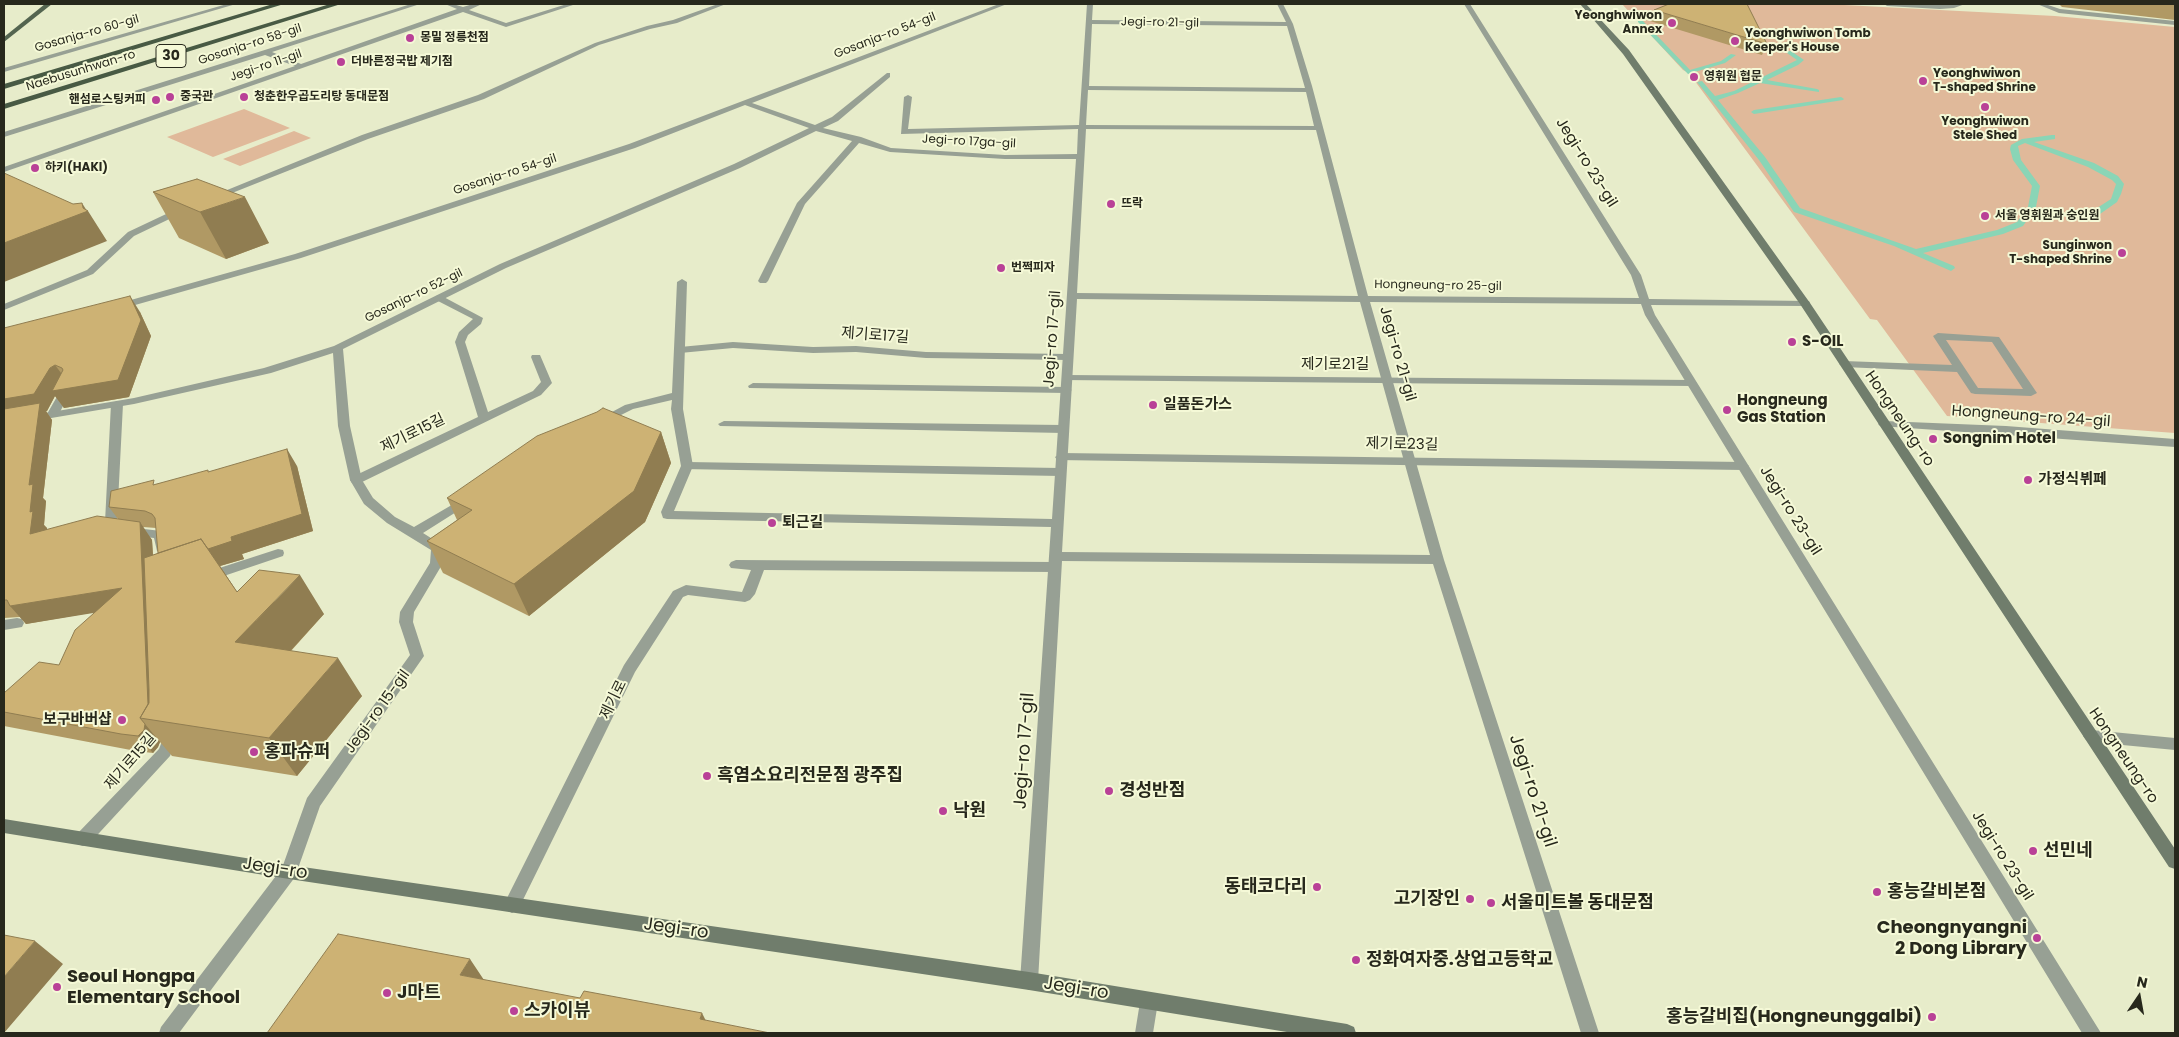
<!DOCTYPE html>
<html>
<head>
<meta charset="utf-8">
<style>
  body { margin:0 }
  #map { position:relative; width:2179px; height:1037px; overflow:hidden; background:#e7ecca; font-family:Poppins,sans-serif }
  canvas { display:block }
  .frame { position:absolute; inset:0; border:5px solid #27281c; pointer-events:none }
  .north { position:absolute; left:2114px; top:972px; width:50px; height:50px; -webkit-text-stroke:4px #f5f9d7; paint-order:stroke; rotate:12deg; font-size:14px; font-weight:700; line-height:20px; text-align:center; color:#27281c }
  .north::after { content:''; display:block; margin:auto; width:18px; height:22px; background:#27281c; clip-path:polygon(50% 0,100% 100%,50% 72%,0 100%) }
</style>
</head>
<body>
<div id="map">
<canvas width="2179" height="1037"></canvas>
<div class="frame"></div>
<div class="north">N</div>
</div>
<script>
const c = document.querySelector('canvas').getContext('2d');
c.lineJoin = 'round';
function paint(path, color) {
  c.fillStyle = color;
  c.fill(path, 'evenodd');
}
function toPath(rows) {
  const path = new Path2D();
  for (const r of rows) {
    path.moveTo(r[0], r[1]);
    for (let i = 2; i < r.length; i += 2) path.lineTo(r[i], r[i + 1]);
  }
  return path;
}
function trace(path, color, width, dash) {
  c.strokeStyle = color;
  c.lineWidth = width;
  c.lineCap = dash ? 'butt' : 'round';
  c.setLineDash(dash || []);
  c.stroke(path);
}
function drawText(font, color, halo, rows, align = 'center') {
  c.font = font + ' Poppins,"Noto Sans KR",sans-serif';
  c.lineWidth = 4;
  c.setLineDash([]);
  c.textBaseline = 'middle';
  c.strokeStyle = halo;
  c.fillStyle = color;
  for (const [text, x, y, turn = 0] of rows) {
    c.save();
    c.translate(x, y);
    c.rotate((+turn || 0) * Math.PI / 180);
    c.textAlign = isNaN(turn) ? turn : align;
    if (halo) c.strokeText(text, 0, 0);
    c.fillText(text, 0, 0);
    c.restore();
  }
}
paint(toPath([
  [1622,4,1825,4,2055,16,2175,27,2175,433,1947,416,1877,320,1870,319,1689,73,1683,70],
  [244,109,290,128,213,157,167,137],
  [294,131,311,138,240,166,223,159]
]), '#e0b99a');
paint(toPath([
  [264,4,364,4,4,116,4,81]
]), '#e7ecca');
paint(toPath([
  [1638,20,1642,20,1690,70,1721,61,1731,54,1736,55,1725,63,1688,74,1638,22,1638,20],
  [1787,51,1791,51,1804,60,1798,65,1767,80,1817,89,1819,90,1819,92,1760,83,1738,93,1718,100,1765,157,1800,208,1916,249,1997,230,2017,222,2028,207,2032,186,2013,160,2010,149,2011,145,2022,139,2052,135,2055,135,2055,139,2034,142,2094,163,2118,176,2124,184,2121,194,2117,202,2100,214,2096,220,2090,220,2089,218,2094,210,2111,199,2116,184,2112,180,2088,167,2025,143,2018,146,2021,160,2040,186,2036,207,2023,226,2003,234,1923,253,1954,266,1955,268,1951,271,1894,246,1794,212,1759,160,1697,82,1702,81,1715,96,1734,91,1797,60,1787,53,1787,51],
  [1841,97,1844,99,1843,100,1754,114,1751,112,1754,110,1841,97]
]), '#8ad5b6');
paint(toPath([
  [718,4,726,4,677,23,650,29,599,45,484,99,368,139,217,199,210,197,362,135,478,95,595,43,647,26,673,20,718,4],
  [1884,4,1940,5,1965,4,1954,8,1940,9,1887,6,1884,4],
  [2037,4,2045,4,2060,9,2175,21,2175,25,2059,13,2037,4],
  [181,207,185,210,184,212,134,236,93,274,4,310,4,304,87,270,128,232,181,207],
  [440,295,483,318,481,324,468,335,465,342,488,412,533,391,541,382,531,357,532,355,540,355,552,383,541,395,360,483,352,483,350,480,352,477,478,417,455,342,459,332,473,319,436,300,436,296,440,295],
  [1938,333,1999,337,2037,393,2031,396,1975,394,1971,393,1957,372,1844,367,1839,364,1844,361,1952,365,1933,336,1938,333],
  [1946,340,1992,342,2023,389,1978,388,1946,340],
  [733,342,813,347,856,346,926,352,1068,354,1073,357,1068,360,926,358,856,352,813,353,733,348,680,353,675,350,680,347,733,342],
  [1067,375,1692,380,1697,383,1692,386,1063,380,1062,378,1063,376,1067,375],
  [753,383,1066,387,1072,390,1066,393,749,388,748,386,753,383],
  [67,385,72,388,59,414,53,417,49,416,47,414,62,388,67,385],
  [117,401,123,404,117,522,119,526,161,531,166,536,168,548,167,551,157,551,154,538,117,534,109,531,107,528,105,522,111,404,117,401],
  [724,421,1063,425,1069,429,1063,433,720,426,718,424,724,421],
  [1061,453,1743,462,1749,466,1743,470,1057,460,1055,457,1061,453],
  [687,462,1060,468,1066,472,1060,476,683,469,681,466,683,463,687,462],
  [278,549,283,550,284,553,283,556,209,581,204,579,202,576,204,573,278,549],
  [736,560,1054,562,1059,564,1061,567,1059,570,1054,572,764,570,755,594,750,600,745,602,688,595,683,597,635,672,518,910,512,913,506,910,504,905,506,900,624,665,673,591,686,585,742,592,751,570,731,568,729,565,731,562,736,560],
  [17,618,22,619,24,623,22,627,4,630,4,620,17,618],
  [171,729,176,731,179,735,170,756,89,844,83,846,77,844,75,839,77,834,159,749,166,731,171,729]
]), '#97a094');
paint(toPath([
  [227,4,236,4,4,72,4,68,227,4],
  [411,4,420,4,272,52,301,64,457,9,445,4,453,4,463,7,473,4,482,4,469,10,506,23,567,4,576,4,506,27,463,12,4,172,4,167,295,66,265,55,4,137,4,132,411,4],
  [999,4,1007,4,752,103,815,125,832,117,887,73,890,73,890,77,838,121,823,128,861,137,891,148,1005,155,1077,154,1078,129,901,134,904,97,908,95,912,97,908,129,1079,125,1087,4,1093,4,1092,20,1286,22,1277,4,1283,4,1293,24,1312,86,1368,296,1639,298,1631,275,1464,4,1470,4,1641,275,1649,299,1809,301,1810,303,1805,306,1651,305,1655,315,2101,1033,2082,1033,1645,315,1641,304,1370,302,1444,560,1599,1033,1581,1033,1433,564,1062,561,1038,981,1035,987,1029,990,1023,987,1020,981,1051,527,667,519,663,518,661,512,681,466,671,409,672,400,633,409,607,422,599,422,597,420,625,405,672,393,677,282,682,279,687,282,683,409,693,466,674,511,1052,519,1076,159,1005,159,890,152,859,143,805,204,768,281,766,283,760,283,758,281,797,203,852,141,816,131,740,168,506,268,343,349,350,426,362,480,373,498,395,517,414,527,462,499,470,499,472,502,423,533,442,545,444,554,443,563,414,612,413,622,424,656,320,806,295,877,179,1033,159,1033,161,1027,282,868,307,798,410,655,399,622,400,612,430,563,431,550,387,523,364,504,350,480,338,426,333,353,271,373,134,404,4,426,4,420,134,398,264,368,334,346,500,264,734,164,809,128,745,105,635,148,301,258,121,309,113,309,113,305,295,254,629,144,999,4],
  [1092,24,1287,26,1305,88,1089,86,1092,24],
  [1088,90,1306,92,1314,126,1086,125,1088,90],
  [1086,129,1316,130,1358,296,1077,293,1086,129],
  [1077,299,1360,302,1430,555,1062,552,1077,299],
  [1884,421,2006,426,2175,439,2175,447,1880,426,1878,424,1880,422,1884,421],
  [2091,730,2175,738,2175,750,2091,742,2086,740,2083,736,2086,732,2091,730],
  [1149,993,1155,996,1158,1002,1153,1033,1135,1033,1140,1002,1143,996,1149,993]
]), '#97a094');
paint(toPath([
  [1580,4,1586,4,1629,50,1810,303,2175,849,2175,869,2169,867,1800,304,1623,54,1580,4],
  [4,819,289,865,1029,972,1347,1024,1354,1027,1356,1033,1293,1033,1029,990,289,879,4,833,4,819]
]), '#707d6c');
paint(toPath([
  [45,4,52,4,4,42,4,37,45,4]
]), '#546550');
paint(toPath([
  [273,4,284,4,4,89,4,84,273,4],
  [330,4,341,4,4,109,4,104,330,4]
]), '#485a44');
paint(toPath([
  [2059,4,2175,4,2175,20,2062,7],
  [1654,10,1767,44,1762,55,1650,21],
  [197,179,269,243,226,259,179,238,153,192],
  [140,312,151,336,129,397,64,408,55,396,47,411,46,411,52,420,43,498,46,501,44,525,47,528,47,530,118,519,109,507,157,484,209,472,297,466,313,531,242,554,244,559,220,566,237,592,324,614,291,651,362,696,297,776,172,756,160,742,158,747,153,753,136,751,4,726,4,693,59,665,95,612,26,624,20,617,4,618,4,328],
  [143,527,156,528,158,553,153,555,152,540],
  [661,432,671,463,645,522,529,616,443,573,427,541,457,520,447,498]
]), '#b09964');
paint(toPath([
  [245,197,269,243,226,259,200,212],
  [82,203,87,211,88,211,107,241,4,282,4,243,83,208],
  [130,296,140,312,151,336,129,397,64,408,55,396,47,411,46,411,52,420,43,498,46,501,44,525,47,528,44,551,30,534,29,485,4,418,4,399,55,365,67,381],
  [661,432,671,463,645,522,529,616,514,584],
  [287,449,297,466,313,531,242,554,244,559,220,566,256,621,300,575,324,614,263,681,159,565,231,537],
  [140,522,152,540,163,721,147,719],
  [122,588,136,606,26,624,10,606],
  [338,658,362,696,297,776,269,738],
  [145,724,160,742,158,747,153,753,138,736],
  [35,941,63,964,4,1033,4,977],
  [470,959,484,980,460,975],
  [702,1013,712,1033,700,1019]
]), '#907d51');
const building = toPath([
  [1669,4,1747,4,1767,44,1654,10,1669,4],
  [4,173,73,204,82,203,83,208,88,211,4,243,4,173],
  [197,179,245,197,200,212,153,192,197,179],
  [130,296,141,320,118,380,52,391,63,370,62,368,55,365,50,368,34,394,4,399,4,328,130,296],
  [40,403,29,485,33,484,30,512,33,511,30,534,97,516,140,522,148,704,140,718,145,724,144,730,138,736,121,734,4,712,4,693,39,662,59,665,75,630,122,588,10,606,7,600,4,600,4,409,40,403],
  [603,408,661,432,634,491,514,584,427,541,472,510,447,498,537,436,597,412,603,408],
  [287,449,302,514,231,537,232,541,208,549,201,539,158,553,155,518,152,514,145,511,109,507,111,491,154,480,153,485,208,470,208,472,287,449],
  [201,539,237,592,259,570,300,575,235,642,338,658,269,738,140,718,149,703,149,690,144,558,201,539],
  [338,934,470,959,460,975,580,998,584,991,702,1013,700,1019,770,1033,267,1033,338,934],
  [4,935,35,941,4,977,4,935]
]);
paint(building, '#cdb274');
trace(building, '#907d51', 1);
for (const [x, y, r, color] of [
  [1672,23,5,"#b94197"],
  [410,38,5,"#b94197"],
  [1735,41,5,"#b94197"],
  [341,62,5,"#b94197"],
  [1694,77,5,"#b94197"],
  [1923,81,5,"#b94197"],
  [170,97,5,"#b94197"],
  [244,97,5,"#b94197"],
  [156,100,5,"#b94197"],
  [1985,107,5,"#b94197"],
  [35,168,5,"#b94197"],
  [1111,204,5,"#b94197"],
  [1985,216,5,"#b94197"],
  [2122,253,5,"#b94197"],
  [1001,268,5,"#b94197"],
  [1792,342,5,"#b94197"],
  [1153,405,5,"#b94197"],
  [1727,410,5,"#b94197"],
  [1933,439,5,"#b94197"],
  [2028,480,5,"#b94197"],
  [772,523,5,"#b94197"],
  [122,720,5,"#b94197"],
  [254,752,5,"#b94197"],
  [707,776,5,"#b94197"],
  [1109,791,5,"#b94197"],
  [943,811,5,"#b94197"],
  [2033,851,5,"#b94197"],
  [1317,887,5,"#b94197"],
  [1877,892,5,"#b94197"],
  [1470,899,5,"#b94197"],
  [1491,903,5,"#b94197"],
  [2037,938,5,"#b94197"],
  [1356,960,5,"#b94197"],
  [57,987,5,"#b94197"],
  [387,993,5,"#b94197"],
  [514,1011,5,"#b94197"],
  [1932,1017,5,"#b94197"]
]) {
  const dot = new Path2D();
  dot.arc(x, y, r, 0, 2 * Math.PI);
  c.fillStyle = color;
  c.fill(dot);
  trace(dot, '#f5f9d7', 2);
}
drawText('bold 12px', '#27281c', '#f5f9d7', [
  ["Yeonghwiwon",1662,16,"right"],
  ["Annex",1662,30,"right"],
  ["Yeonghwiwon Tomb",1745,34],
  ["Keeper's House",1745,48],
  ["몽밀 정릉천점",420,38],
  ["더바른정국밥 제기점",351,62],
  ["Yeonghwiwon",1933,74],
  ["T-shaped Shrine",1933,88],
  ["영휘원 협문",1704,77],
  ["중국관",180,97],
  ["청춘한우곱도리탕 동대문점",254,97],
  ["핸섬로스팅커피",146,100,"right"],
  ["Yeonghwiwon",1985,122,"center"],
  ["Stele Shed",1985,136,"center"],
  ["하키(HAKI)",45,168],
  ["뜨락",1121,204],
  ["서울 영휘원과 숭인원",1995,216],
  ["Sunginwon",2112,246,"right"],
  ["T-shaped Shrine",2112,260,"right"],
  ["번쩍피자",1011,268]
], 'left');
drawText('12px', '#27281c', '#f5f9d7', [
  ["Jegi-ro 21-gil",1160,23,1],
  ["Gosanja-ro 60-gil",87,34,-16],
  ["Gosanja-ro 54-gil",885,36,-21],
  ["Gosanja-ro 58-gil",250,45,-18],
  ["Jegi-ro 11-gil",266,66,-19],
  ["Naebusunhwan-ro",81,71,-17],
  ["Jegi-ro 17ga-gil",969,142,3],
  ["Gosanja-ro 54-gil",505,175,-18],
  ["Hongneung-ro 25-gil",1438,286,1],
  ["Gosanja-ro 52-gil",414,296,-26]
]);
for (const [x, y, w] of [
  [171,56,30]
]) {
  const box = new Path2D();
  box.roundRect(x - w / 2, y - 11.5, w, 23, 4);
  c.fillStyle = '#f5f9d7';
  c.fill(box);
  trace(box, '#27281c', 1);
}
drawText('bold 14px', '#27281c', null, [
  ["30",171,56]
]);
drawText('15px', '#27281c', '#f5f9d7', [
  ["Jegi-ro 23-gil",1586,163,58],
  ["제기로17길",875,336,4],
  ["Jegi-ro 17-gil",1053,339,-86],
  ["Jegi-ro 21-gil",1397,354,74],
  ["제기로21길",1335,365],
  ["Hongneung-ro 24-gil",2031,417,4],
  ["Hongneung-ro",1899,419,56],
  ["제기로15길",413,434,-26],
  ["제기로23길",1402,445,1],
  ["Jegi-ro 23-gil",1790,511,58],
  ["제기로",614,700,-64],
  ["Jegi-ro 15-gil",378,712,-54],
  ["Hongneung-ro",2123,756,56],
  ["제기로15길",131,762,-49],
  ["Jegi-ro 23-gil",2002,856,58]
]);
drawText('bold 15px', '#27281c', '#f5f9d7', [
  ["S-OIL",1802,342],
  ["Hongneung",1737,401],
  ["Gas Station",1737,418],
  ["일품돈가스",1163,405],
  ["Songnim Hotel",1943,439],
  ["가정식뷔페",2038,480],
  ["퇴근길",782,523],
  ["보구바버샵",112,720,"right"]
], 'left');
drawText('18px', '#27281c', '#f5f9d7', [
  ["Jegi-ro 17-gil",1025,751,-86],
  ["Jegi-ro 21-gil",1532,791,72],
  ["Jegi-ro",275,869,9],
  ["Jegi-ro",676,929,8],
  ["Jegi-ro",1076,989,9]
]);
drawText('bold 18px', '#27281c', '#f5f9d7', [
  ["홍파슈퍼",264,752],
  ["흑염소요리전문점 광주집",717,776],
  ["경성반점",1119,791],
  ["낙원",953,811],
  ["선민네",2043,851],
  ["동태코다리",1307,887,"right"],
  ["홍능갈비본점",1887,892],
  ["고기장인",1460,899,"right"],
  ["서울미트볼 동대문점",1501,903],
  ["Cheongnyangni",2027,928,"right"],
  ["2 Dong Library",2027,949,"right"],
  ["정화여자중.상업고등학교",1366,960],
  ["Seoul Hongpa",67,977],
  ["Elementary School",67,998],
  ["J마트",397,993],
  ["스카이뷰",524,1011],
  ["홍능갈비집(Hongneunggalbi)",1922,1017,"right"]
], 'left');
</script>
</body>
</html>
